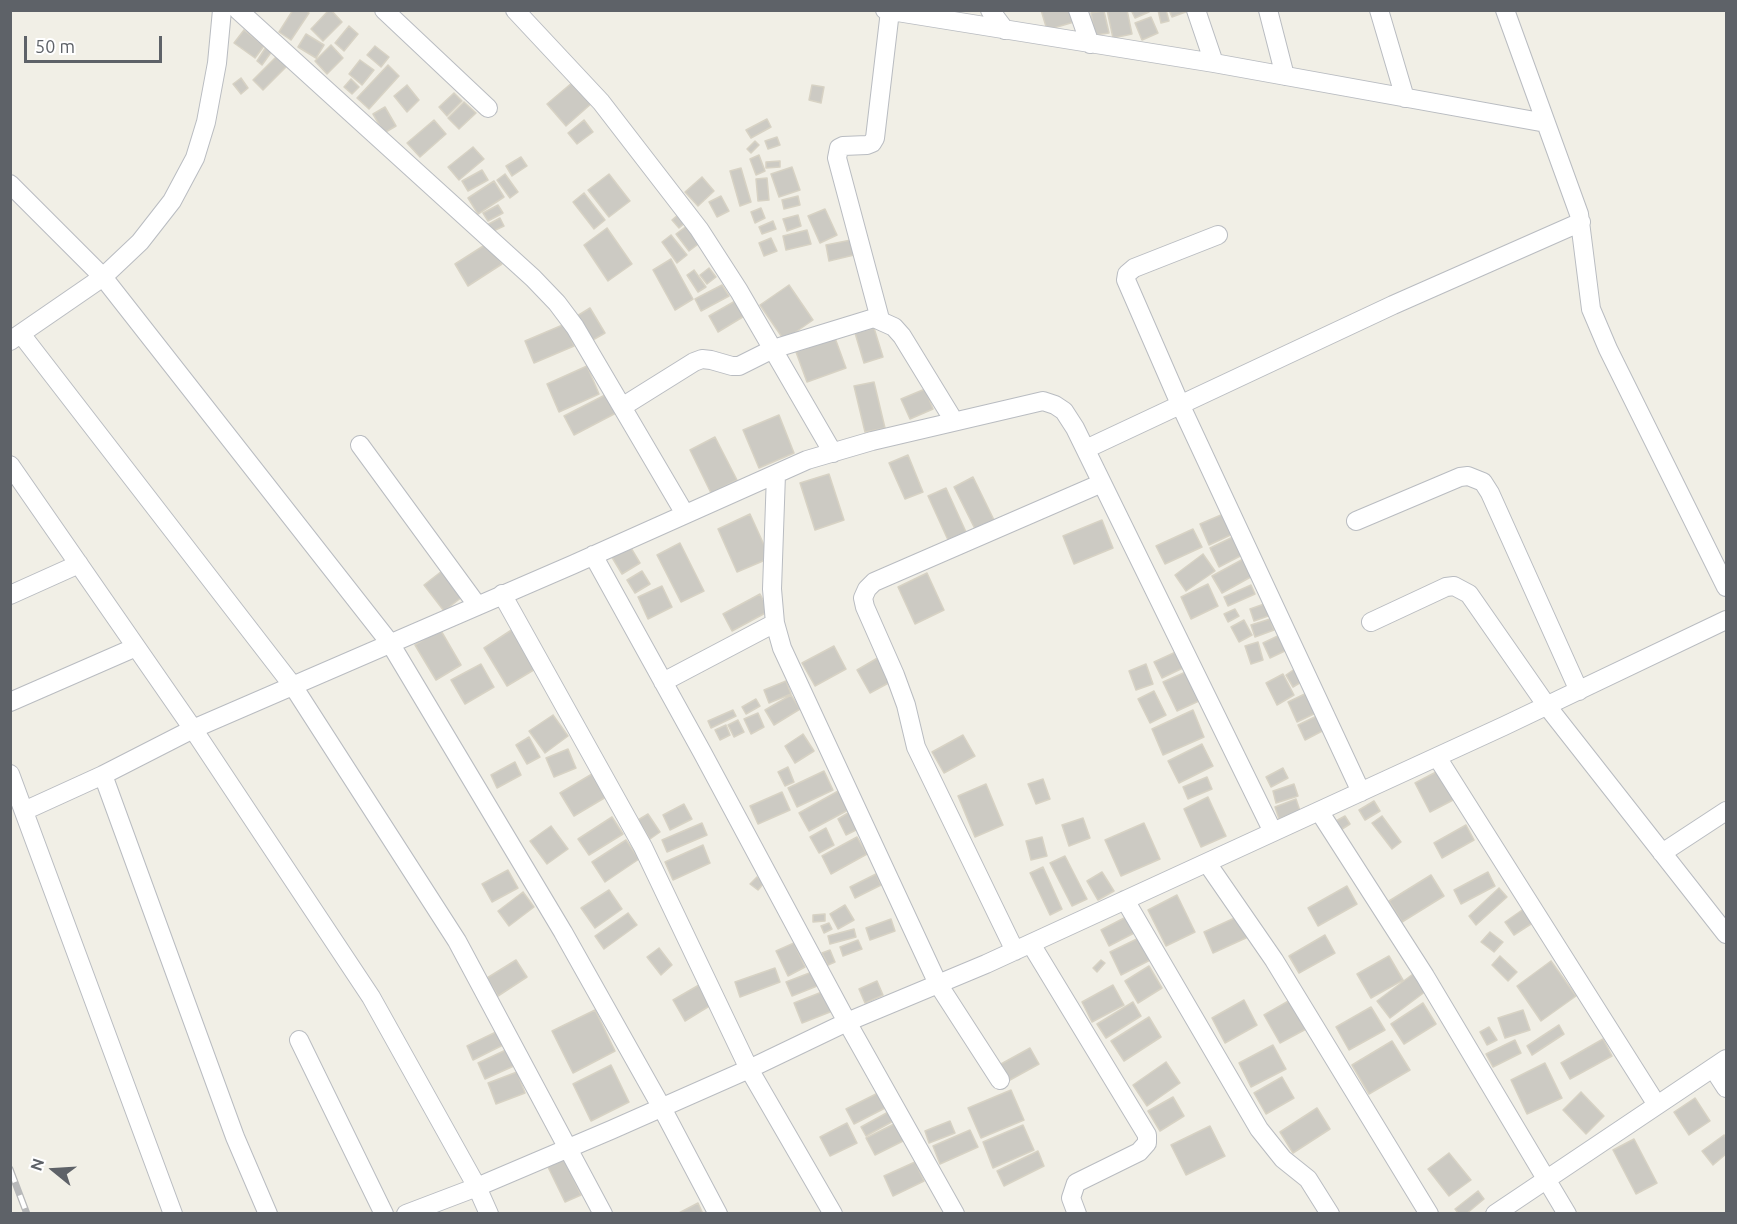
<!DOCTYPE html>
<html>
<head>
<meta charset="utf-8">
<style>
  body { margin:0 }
  #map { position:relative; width:1737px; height:1224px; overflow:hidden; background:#f1efe6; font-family:Ubuntu,sans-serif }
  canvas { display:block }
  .frame { position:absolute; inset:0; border:12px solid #5e6268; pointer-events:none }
  .north { position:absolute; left:24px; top:1140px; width:60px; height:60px; -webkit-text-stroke:4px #fff; paint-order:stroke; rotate:288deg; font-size:16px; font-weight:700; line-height:24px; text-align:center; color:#5e6268 }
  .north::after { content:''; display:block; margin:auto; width:21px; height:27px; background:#5e6268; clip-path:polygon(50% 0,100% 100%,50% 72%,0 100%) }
  .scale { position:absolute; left:24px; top:36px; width:138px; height:27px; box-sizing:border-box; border:3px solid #5e6268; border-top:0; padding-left:8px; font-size:18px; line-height:21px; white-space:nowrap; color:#5e6268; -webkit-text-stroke:4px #fff; paint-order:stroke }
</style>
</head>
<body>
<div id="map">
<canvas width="1737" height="1224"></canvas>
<div class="frame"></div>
<div class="north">N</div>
<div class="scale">50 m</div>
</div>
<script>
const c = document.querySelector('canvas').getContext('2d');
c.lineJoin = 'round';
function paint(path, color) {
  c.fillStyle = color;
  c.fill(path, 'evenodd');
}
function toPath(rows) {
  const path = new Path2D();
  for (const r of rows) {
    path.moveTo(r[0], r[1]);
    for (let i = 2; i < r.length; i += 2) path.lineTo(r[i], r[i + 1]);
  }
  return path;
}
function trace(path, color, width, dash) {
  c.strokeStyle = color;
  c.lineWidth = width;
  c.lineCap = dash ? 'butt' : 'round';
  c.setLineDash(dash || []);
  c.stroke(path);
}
const building = toPath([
  [293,10,306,10,309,13,291,40,279,32,293,10],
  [329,10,331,10,342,22,323,41,311,29,329,10],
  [1041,10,1071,10,1074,22,1047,30,1041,10],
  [1107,10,1127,10,1132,34,1113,38,1107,10],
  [1131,10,1148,10,1149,12,1135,18,1131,10],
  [1158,10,1166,10,1169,21,1161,23,1158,10],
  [1169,10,1191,10,1172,17,1169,10],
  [1104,11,1109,33,1095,35,1091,13,1104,11],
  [1151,17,1158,33,1142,40,1135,23,1151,17],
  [349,26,358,34,344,51,335,43,349,26],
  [244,30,264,46,255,58,234,43,244,30],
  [306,34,324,45,316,58,298,47,306,34],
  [331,45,343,58,327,74,315,61,331,45],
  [375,46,389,57,381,67,367,55,375,46],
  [266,47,272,51,262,65,257,61,266,47],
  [277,56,287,66,263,90,253,80,277,56],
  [360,60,374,70,362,85,349,74,360,60],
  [388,65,399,76,369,109,357,98,388,65],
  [241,78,248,88,241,94,233,84,241,78],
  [351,79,359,87,352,94,344,87,351,79],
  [573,82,592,103,566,126,547,104,573,82],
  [407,85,419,100,407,112,394,96,407,85],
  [812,85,824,87,821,103,809,100,812,85],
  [454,93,462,101,447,116,439,107,454,93],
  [464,102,476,113,459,129,448,118,464,102],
  [385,107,396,126,384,133,373,114,385,107],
  [767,119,771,127,751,138,746,130,767,119],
  [434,120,446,134,420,157,407,143,434,120],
  [584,120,593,132,577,144,568,133,584,120],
  [777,137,780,145,768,149,765,141,777,137],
  [755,141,759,145,751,153,747,149,755,141],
  [473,147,484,159,459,180,448,167,473,147],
  [759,155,765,171,756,175,750,159,759,155],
  [521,157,527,166,512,176,506,166,521,157],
  [780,161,780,167,766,168,766,162,780,161],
  [792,167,800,190,779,197,771,174,792,167],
  [741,168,751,202,740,206,730,171,741,168],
  [482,170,488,180,468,191,462,181,482,170],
  [505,174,518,192,510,198,497,180,505,174],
  [609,174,630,201,609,217,588,190,609,174],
  [702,177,714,191,698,206,685,192,702,177],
  [767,178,769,200,758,201,756,179,767,178],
  [494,181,504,197,478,214,468,198,494,181],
  [584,193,605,220,594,229,573,202,584,193],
  [721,196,729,211,717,217,709,202,721,196],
  [798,196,800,205,784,209,782,200,798,196],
  [498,205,503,213,488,221,483,213,498,205],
  [761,208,765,218,755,223,751,212,761,208],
  [825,209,837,235,820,243,808,216,825,209],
  [679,214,686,222,679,228,672,220,679,214],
  [798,215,801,226,787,231,783,219,798,215],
  [500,218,504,226,489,233,485,226,500,218],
  [773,221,776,229,762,234,759,227,773,221],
  [688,225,701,242,689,251,676,234,688,225],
  [607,228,632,264,608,281,584,245,607,228],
  [807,230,811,244,786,250,783,236,807,230],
  [671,235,687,255,677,263,662,242,671,235],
  [771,238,777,251,764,256,759,243,771,238],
  [851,240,854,255,829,261,826,245,851,240],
  [488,243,502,264,468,286,455,264,488,243],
  [671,259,693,299,675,310,653,270,671,259],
  [709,268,716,277,707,284,700,275,709,268],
  [694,270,706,287,698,292,687,275,694,270],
  [722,285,729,296,701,311,695,299,722,285],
  [789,285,813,320,784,340,760,305,789,285],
  [737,300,746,315,718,332,709,316,737,300],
  [590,308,605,333,591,341,577,316,590,308],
  [565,324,574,346,534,363,525,341,565,324],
  [874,328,883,357,864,363,855,333,874,328],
  [835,338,846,368,807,382,796,352,835,338],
  [587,366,599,394,559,412,547,384,587,366],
  [874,382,885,428,865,432,854,386,874,382],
  [925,389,933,409,910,419,901,399,925,389],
  [607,394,616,413,574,435,564,416,607,394],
  [779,415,794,453,759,468,743,430,779,415],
  [715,437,737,480,711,493,690,450,715,437],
  [908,455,923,492,905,499,889,463,908,455],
  [829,474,844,520,815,530,800,483,829,474],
  [973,477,995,522,976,531,954,487,973,477],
  [946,488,966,532,948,540,928,496,946,488],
  [1228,512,1237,532,1209,545,1200,524,1228,512],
  [750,514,770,558,737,572,718,529,750,514],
  [1102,520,1113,548,1074,564,1063,536,1102,520],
  [1193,529,1202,547,1165,564,1156,546,1193,529],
  [1235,536,1244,554,1219,567,1210,548,1235,536],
  [628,543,640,563,622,574,610,554,628,543],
  [680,543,704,591,681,602,657,555,680,543],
  [1203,554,1215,571,1186,591,1175,575,1203,554],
  [1247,557,1256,574,1222,593,1212,576,1247,557],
  [442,571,462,597,444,611,424,585,442,571],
  [642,571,650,584,635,593,627,580,642,571],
  [927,573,944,610,915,624,898,587,927,573],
  [1208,584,1218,606,1191,619,1181,597,1208,584],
  [1251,585,1255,594,1228,606,1224,597,1251,585],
  [662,586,672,607,648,619,638,597,662,586],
  [760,594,769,611,732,631,723,614,760,594],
  [1267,603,1271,615,1254,621,1250,609,1267,603],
  [1235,609,1239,616,1228,622,1224,614,1235,609],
  [1270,619,1274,630,1255,637,1251,625,1270,619],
  [1244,620,1252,635,1239,642,1231,627,1244,620],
  [440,629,461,665,436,680,415,645,440,629],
  [513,629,537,668,507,686,484,648,513,629],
  [1282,634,1289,649,1270,658,1263,643,1282,634],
  [1258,642,1263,660,1251,664,1245,646,1258,642],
  [834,646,846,669,815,686,802,663,834,646],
  [1178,651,1185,667,1162,678,1154,662,1178,651],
  [881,656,894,680,870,693,857,670,881,656],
  [481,664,494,687,465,704,451,680,481,664],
  [1146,664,1153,684,1136,690,1129,671,1146,664],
  [1299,666,1306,679,1293,687,1286,675,1299,666],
  [1188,671,1201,700,1177,711,1163,682,1188,671],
  [1283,674,1294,695,1277,705,1266,683,1283,674],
  [786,681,791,694,769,703,764,690,786,681],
  [1154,691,1166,715,1150,723,1138,699,1154,691],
  [1311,691,1320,711,1297,722,1288,702,1311,691],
  [791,695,800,709,774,725,765,710,791,695],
  [756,699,760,706,746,714,742,707,756,699],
  [733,710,736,716,711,728,708,721,733,710],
  [1193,710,1204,737,1163,755,1152,729,1193,710],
  [758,713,764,727,751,734,744,719,758,713],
  [1321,714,1328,728,1305,740,1298,725,1321,714],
  [553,715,568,736,545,753,529,731,553,715],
  [738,720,744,732,734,737,728,725,738,720],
  [726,725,730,735,720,740,715,730,726,725],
  [803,734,814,751,795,763,785,746,803,734],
  [963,735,975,756,944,773,932,752,963,735],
  [529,737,540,757,527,764,516,745,529,737],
  [1202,744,1213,766,1179,783,1168,761,1202,744],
  [568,749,576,768,554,777,546,758,568,749],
  [515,762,521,775,497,788,491,775,515,762],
  [788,767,794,782,785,786,778,772,788,767],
  [1283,768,1288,778,1271,787,1266,777,1283,768],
  [1440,770,1455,799,1430,812,1415,783,1440,770],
  [824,771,833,790,797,807,788,788,824,771],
  [592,774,606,797,574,816,560,793,592,774],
  [1207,777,1212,789,1188,799,1183,787,1207,777],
  [1043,779,1050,799,1036,804,1028,784,1043,779],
  [986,784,1003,825,975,837,958,796,986,784],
  [1294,784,1298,796,1276,803,1273,791,1294,784],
  [840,790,850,809,809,831,799,813,840,790],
  [782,792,790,810,758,824,750,806,782,792],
  [1208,797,1226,836,1201,847,1184,809,1208,797],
  [1296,799,1300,811,1279,819,1275,807,1296,799],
  [1374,801,1380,811,1365,820,1359,810,1374,801],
  [684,804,692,819,670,830,663,815,684,804],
  [853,810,862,827,846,835,838,819,853,810],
  [648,814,660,832,650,839,638,820,648,814],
  [1345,816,1350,824,1339,831,1334,822,1345,816],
  [1382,816,1401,842,1392,849,1372,823,1382,816],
  [612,817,623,834,589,855,578,839,612,817],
  [1083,818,1090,838,1069,846,1062,825,1083,818],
  [702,823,707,835,667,852,662,840,702,823],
  [1144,823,1160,859,1121,876,1105,840,1144,823],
  [1466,825,1474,840,1442,858,1434,843,1466,825],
  [551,826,568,849,547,864,530,841,551,826],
  [826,828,834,845,819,853,810,837,826,828],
  [857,837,867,854,831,874,822,856,857,837],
  [1042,837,1047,856,1031,860,1026,841,1042,837],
  [626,840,639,859,605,882,592,862,626,840],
  [703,845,710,863,673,880,665,862,703,845],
  [1065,856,1087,899,1072,906,1050,863,1065,856],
  [1043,867,1062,909,1050,915,1030,873,1043,867],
  [508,870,518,888,492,902,482,884,508,870],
  [1102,872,1114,891,1098,900,1087,881,1102,872],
  [1488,872,1495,886,1461,904,1454,890,1488,872],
  [876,874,881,885,855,898,850,887,876,874],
  [1431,875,1444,896,1402,922,1389,901,1431,875],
  [757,877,764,883,758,890,750,884,757,877],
  [1347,886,1357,904,1318,926,1308,908,1347,886],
  [1499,888,1507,897,1476,925,1469,916,1499,888],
  [609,890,622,909,595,928,581,908,609,890],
  [523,892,534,907,509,926,498,911,523,892],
  [1177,895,1195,932,1166,946,1148,910,1177,895],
  [845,905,854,920,838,929,830,914,845,905],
  [1525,908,1534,922,1514,935,1505,922,1525,908],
  [628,913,637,925,604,949,595,936,628,913],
  [825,914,825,921,813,922,813,915,825,914],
  [1128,916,1136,932,1109,946,1101,930,1128,916],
  [1239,916,1248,937,1213,953,1204,932,1239,916],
  [891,919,895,931,870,940,866,928,891,919],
  [829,923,832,929,824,933,821,926,829,923],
  [854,929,856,937,830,944,828,936,854,929],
  [1490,932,1503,942,1494,952,1481,942,1490,932],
  [1325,935,1335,953,1299,973,1289,956,1325,935],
  [1143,936,1154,958,1121,975,1110,952,1143,936],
  [858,940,862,949,843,956,840,947,858,940],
  [794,943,805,967,788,976,776,951,794,943],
  [659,948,672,965,661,975,647,957,659,948],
  [830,950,835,962,828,965,822,953,830,950],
  [1389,956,1403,980,1371,998,1357,974,1389,956],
  [1500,956,1517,972,1508,981,1492,965,1500,956],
  [516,960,527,977,498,996,487,978,516,960],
  [1101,960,1105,963,1097,972,1093,968,1101,960],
  [1551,961,1576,996,1541,1021,1517,986,1551,961],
  [1149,966,1162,988,1138,1003,1125,981,1149,966],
  [775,968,780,982,740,997,735,982,775,968],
  [812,972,817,986,792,996,786,982,812,972],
  [1413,974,1426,991,1390,1018,1377,1001,1413,974],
  [877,981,883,995,865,1003,859,989,877,981],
  [699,985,711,1005,685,1021,673,1000,699,985],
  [1113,985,1124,1005,1092,1022,1082,1002,1113,985],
  [827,990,835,1010,802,1023,794,1003,827,990],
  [1292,999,1308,1028,1280,1043,1264,1015,1292,999],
  [1244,1000,1257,1025,1225,1043,1212,1018,1244,1000],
  [1133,1002,1141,1016,1106,1038,1097,1024,1133,1002],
  [1423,1003,1436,1024,1404,1044,1391,1024,1423,1003],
  [1371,1007,1385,1030,1349,1050,1336,1027,1371,1007],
  [595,1010,615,1051,573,1073,552,1031,595,1010],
  [1523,1010,1530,1030,1505,1038,1498,1018,1523,1010],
  [1149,1017,1161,1037,1124,1061,1111,1041,1149,1017],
  [1559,1025,1564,1034,1532,1055,1527,1046,1559,1025],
  [1489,1027,1497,1040,1487,1045,1480,1032,1489,1027],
  [496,1032,503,1045,473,1060,467,1046,496,1032],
  [1603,1039,1612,1056,1570,1079,1561,1063,1603,1039],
  [1515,1040,1521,1053,1493,1067,1486,1054,1515,1040],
  [1392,1041,1410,1070,1369,1094,1352,1065,1392,1041],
  [1273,1045,1286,1069,1251,1087,1239,1063,1273,1045],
  [1030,1048,1039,1064,1010,1080,1001,1064,1030,1048],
  [508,1049,516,1065,485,1079,478,1063,508,1049],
  [1166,1062,1180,1083,1147,1106,1133,1085,1166,1062],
  [1545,1063,1562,1098,1527,1114,1511,1080,1545,1063],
  [611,1065,629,1102,591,1121,573,1084,611,1065],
  [517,1072,525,1093,496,1104,488,1083,517,1072],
  [1282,1077,1294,1098,1266,1114,1254,1093,1282,1077],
  [1011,1090,1024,1120,981,1138,968,1108,1011,1090],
  [880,1092,887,1107,854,1124,846,1109,880,1092],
  [1581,1092,1604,1116,1586,1134,1563,1110,1581,1092],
  [1173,1097,1184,1116,1160,1131,1148,1111,1173,1097],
  [1695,1098,1710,1121,1689,1135,1674,1112,1695,1098],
  [1317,1108,1330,1129,1293,1153,1280,1132,1317,1108],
  [892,1110,897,1119,866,1136,861,1127,892,1110],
  [950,1121,955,1133,929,1143,925,1131,950,1121],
  [847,1123,857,1143,830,1156,820,1137,847,1123],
  [896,1123,905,1140,875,1155,866,1138,896,1123],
  [1023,1125,1034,1150,993,1168,983,1142,1023,1125],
  [1210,1126,1225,1156,1186,1175,1171,1145,1210,1126],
  [970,1130,978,1147,940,1164,933,1146,970,1130],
  [1724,1135,1726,1138,1726,1154,1713,1165,1702,1151,1724,1135],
  [1634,1139,1657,1183,1636,1194,1613,1150,1634,1139],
  [1038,1151,1044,1166,1004,1186,997,1171,1038,1151],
  [1449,1153,1471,1180,1449,1196,1428,1169,1449,1153],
  [564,1159,581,1195,565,1202,548,1167,564,1159],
  [915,1162,924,1181,893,1196,884,1176,915,1162],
  [1478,1191,1484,1199,1466,1214,1459,1214,1455,1209,1478,1191],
  [698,1203,703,1214,677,1214,698,1203]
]);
paint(building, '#cccac3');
trace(building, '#d7d2c4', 1.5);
const minor = toPath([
  [238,10,533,278,557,303,575,327,685,514],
  [384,10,488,108],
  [515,10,601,102,699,229,739,291,833,453],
  [885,10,1214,63,1546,123],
  [990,10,1005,30],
  [1078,10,1090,44],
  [1196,10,1214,63],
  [1268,10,1285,76],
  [1379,10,1405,98],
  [1505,10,1579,214,1591,309,1608,349,1726,587],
  [10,184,103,277,390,643,563,932,662,1108,718,1214],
  [1218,235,1134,268,1127,274,1126,280,1180,404,1361,792],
  [880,319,837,158,839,148,843,146,867,145,872,143,875,138,890,11],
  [21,334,293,686,457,941,603,1214],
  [10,341,103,277,140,242,172,201,195,158,206,122,217,63,222,10],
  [622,407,694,362,702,359,711,360,732,366,739,366,773,349,874,318,894,327,902,336,954,421],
  [360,445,477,605],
  [1086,449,1393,305,1581,222],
  [10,465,193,729,371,997,477,1187,489,1214],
  [776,474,772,589,775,623,782,648,938,984,1000,1080],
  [1356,521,1460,477,1468,476,1483,482,1490,493,1579,691],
  [593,555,702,752,847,1022,955,1214],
  [502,594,643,847,749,1069,833,1214],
  [10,595,79,564],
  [1371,622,1446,587,1454,586,1469,594,1547,706,1726,934],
  [663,682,775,623],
  [10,702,136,647],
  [1437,757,1657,1105],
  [10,774,173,1214],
  [103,775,235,1137,268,1214],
  [24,811,103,775,193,729,572,565,807,460,872,441,1043,401,1055,405,1064,411,1075,428,1273,832],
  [1319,811,1425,976,1567,1214],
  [1662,853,1726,811],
  [1207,863,1274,960,1429,1214],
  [1125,900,1259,1129,1283,1159,1308,1179,1330,1214],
  [1031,944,1147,1135,1147,1143,1139,1152,1076,1183,1071,1198,1077,1214],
  [1015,951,916,747,906,705,895,675,865,607,863,598,867,589,874,582,1102,483],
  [299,1040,384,1214],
  [1713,1068,1726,1088],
  [406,1214,477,1187,611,1130,749,1069,847,1022,986,964,1504,726,1726,620],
  [1495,1214,1726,1059]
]);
trace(minor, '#b9bcc1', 20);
trace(minor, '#fff', 18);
const rail = toPath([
  [10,1169,27,1214]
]);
trace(rail, '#b7b8b9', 7);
trace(rail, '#fff', 4.5, [14]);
</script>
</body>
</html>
